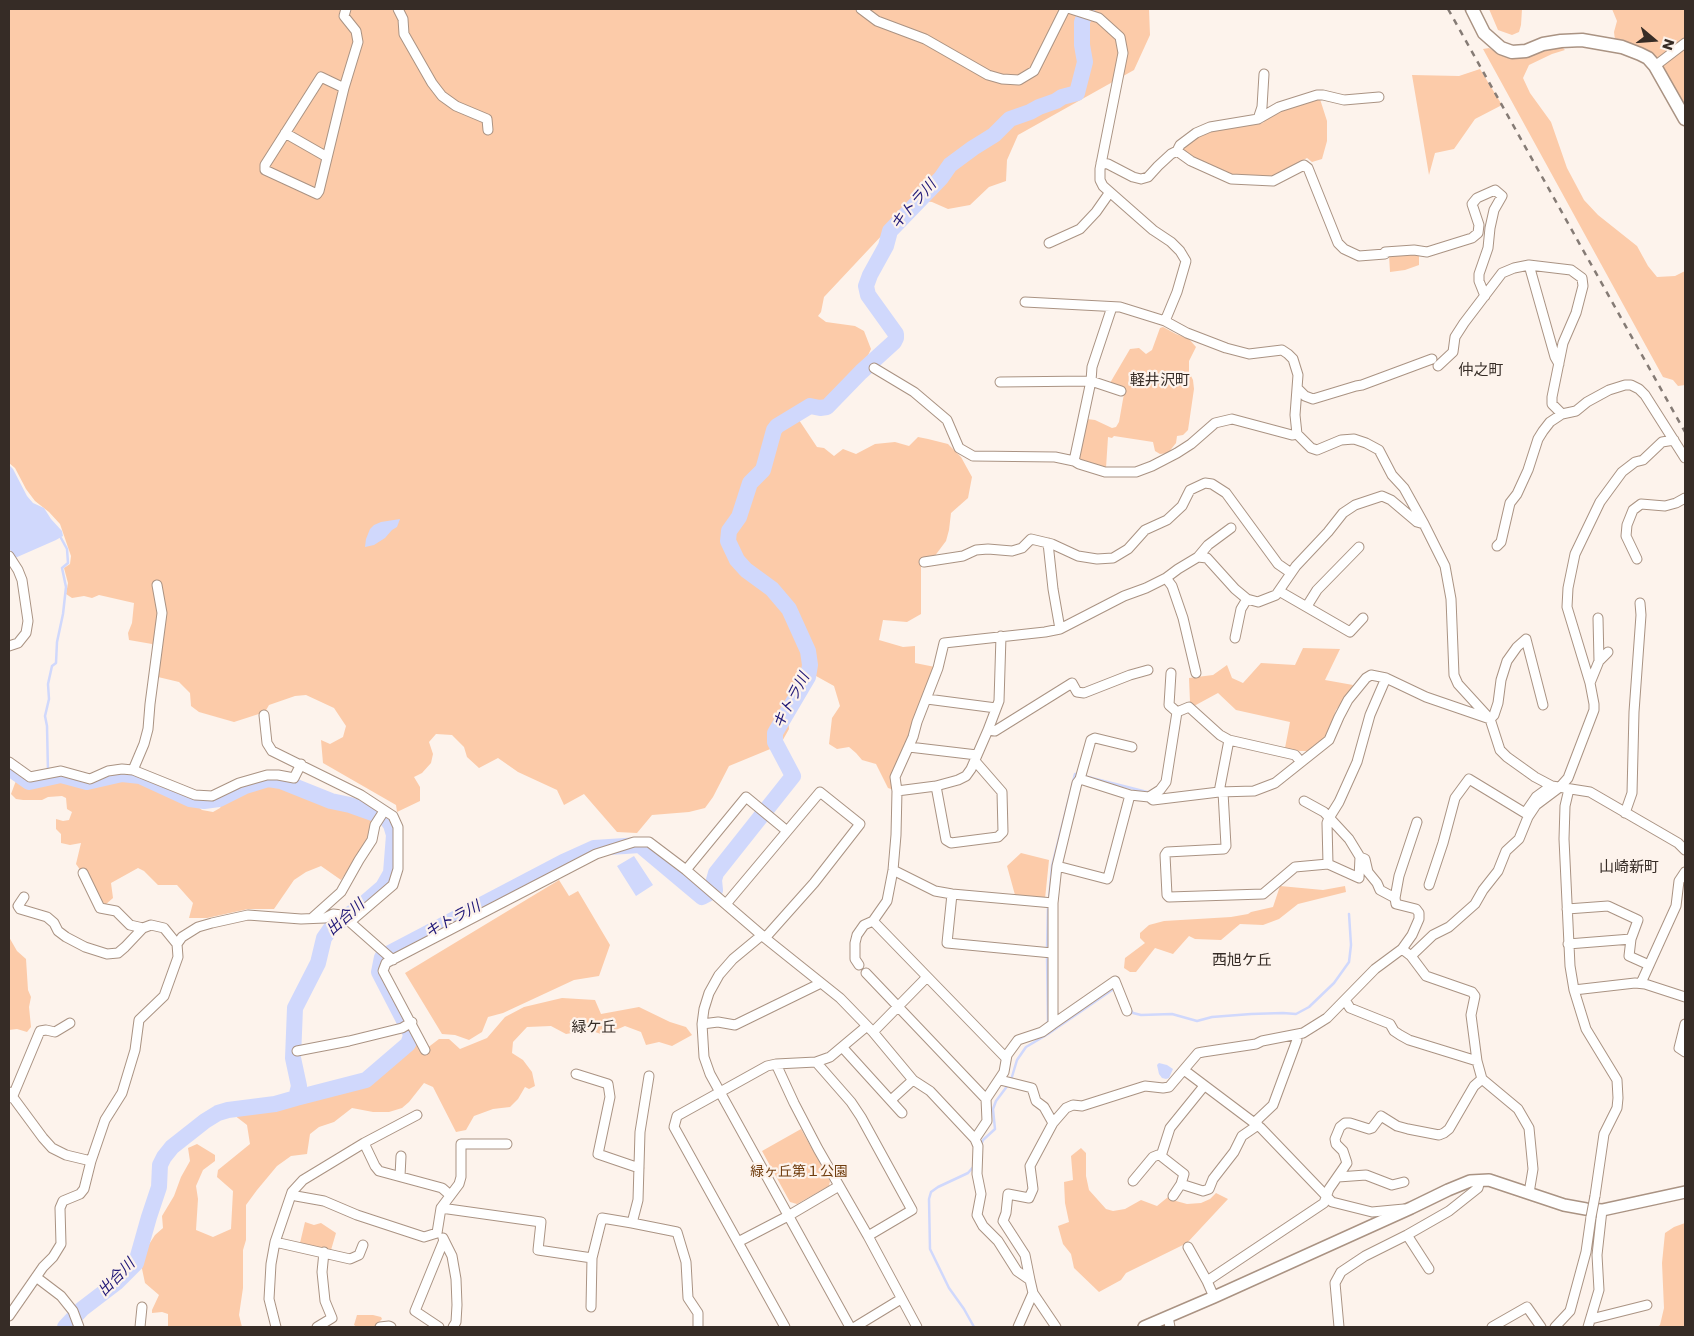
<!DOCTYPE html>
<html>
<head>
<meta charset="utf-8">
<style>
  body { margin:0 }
  #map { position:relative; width:1694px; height:1336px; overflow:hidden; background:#fdf3ec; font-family:Poppins,sans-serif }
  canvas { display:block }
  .frame { position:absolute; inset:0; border:10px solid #362c26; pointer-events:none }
  .north { position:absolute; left:1629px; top:15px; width:50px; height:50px; -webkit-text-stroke:4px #fdf3ec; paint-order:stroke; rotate:108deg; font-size:14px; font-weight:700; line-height:20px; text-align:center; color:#362c26 }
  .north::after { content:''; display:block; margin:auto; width:18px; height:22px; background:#362c26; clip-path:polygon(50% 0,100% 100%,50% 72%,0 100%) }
</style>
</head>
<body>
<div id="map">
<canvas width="1694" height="1336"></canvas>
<div class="frame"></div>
<div class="north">N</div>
</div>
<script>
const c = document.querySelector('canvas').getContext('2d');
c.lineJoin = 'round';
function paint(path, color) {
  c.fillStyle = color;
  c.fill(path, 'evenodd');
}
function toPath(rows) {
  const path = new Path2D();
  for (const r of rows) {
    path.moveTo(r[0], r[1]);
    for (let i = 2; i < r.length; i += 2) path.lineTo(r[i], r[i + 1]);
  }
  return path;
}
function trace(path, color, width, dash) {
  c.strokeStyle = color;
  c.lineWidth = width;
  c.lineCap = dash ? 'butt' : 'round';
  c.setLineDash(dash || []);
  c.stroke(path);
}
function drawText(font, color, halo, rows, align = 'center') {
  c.font = font + ' Poppins,"Noto Sans JP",sans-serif';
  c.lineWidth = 4.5;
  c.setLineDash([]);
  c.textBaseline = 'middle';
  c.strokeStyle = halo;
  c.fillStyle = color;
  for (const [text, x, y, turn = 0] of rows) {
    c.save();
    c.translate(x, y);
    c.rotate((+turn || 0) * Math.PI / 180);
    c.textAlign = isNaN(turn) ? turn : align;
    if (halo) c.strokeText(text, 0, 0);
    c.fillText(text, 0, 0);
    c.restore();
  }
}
paint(toPath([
  [9,9,1149,9,1150,35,1134,70,1018,135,1007,160,1006,181,989,187,970,205,948,209,932,202,915,200,824,297,821,312,818,316,826,322,855,326,864,331,871,349,863,366,826,404,800,406,799,420,817,447,824,448,834,456,843,449,856,454,875,444,895,442,909,446,918,437,928,439,948,444,961,457,972,477,968,498,951,513,949,530,946,541,934,557,921,558,921,614,907,622,883,620,879,640,903,647,915,646,915,663,935,667,900,761,893,771,894,790,888,788,876,764,862,760,856,753,849,747,837,749,829,744,832,718,840,706,834,686,816,676,803,699,788,717,789,729,780,745,729,766,713,797,705,808,689,812,652,815,637,833,617,832,584,794,564,805,557,790,518,772,498,758,479,768,467,757,464,747,452,735,436,734,429,742,433,754,431,763,422,773,414,777,420,787,420,801,397,812,396,805,323,763,321,740,330,744,343,737,346,726,334,708,306,695,295,696,269,705,265,712,234,722,199,712,191,706,190,693,179,682,158,677,159,656,152,644,129,640,128,633,132,623,134,603,99,595,92,598,84,596,72,598,66,594,68,583,64,568,70,564,71,556,60,524,49,512,35,501,26,489,15,468,9,463],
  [1489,9,1522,9,1521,25,1519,32,1512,35,1498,30],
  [1612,9,1685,9,1685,107,1670,83,1658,59,1650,52,1639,47,1615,40,1614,32,1617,21],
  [1562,47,1565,50,1552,54,1529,65,1523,78,1530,93,1551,122,1567,168,1584,200,1598,215,1637,246,1648,266,1657,277,1675,276,1685,271,1685,385,1678,386,1673,380,1663,377,1483,49,1489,48,1503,56,1518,58,1537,52],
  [1480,69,1502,105,1475,119,1454,149,1435,153,1429,175,1412,75,1459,76],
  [1319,96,1327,121,1327,141,1322,159,1312,162,1307,158,1273,177,1229,175,1187,155,1184,151,1184,148,1186,143,1197,135,1200,136,1202,132,1263,123,1266,118,1289,104],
  [1410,254,1419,255,1419,265,1405,270,1390,272,1389,255],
  [1163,327,1176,334,1189,339,1196,347,1189,361,1189,372,1193,380,1194,389,1188,430,1183,435,1177,436,1176,443,1168,453,1160,454,1155,451,1153,442,1114,436,1112,438,1108,437,1106,468,1080,460,1078,458,1087,419,1095,420,1112,428,1116,427,1119,422,1125,388,1110,383,1130,349,1139,348,1146,354,1152,350,1160,328],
  [1303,648,1340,649,1325,680,1353,685,1347,696,1336,710,1326,738,1308,751,1299,751,1285,748,1290,722,1236,710,1218,693,1194,706,1190,702,1189,678,1213,675,1227,665,1232,678,1243,683,1261,663,1295,665],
  [125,776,135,777,192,802,202,810,213,812,220,808,225,799,267,782,284,784,316,798,337,805,352,808,376,816,371,836,341,880,321,866,306,872,294,880,274,909,248,909,207,918,189,918,193,903,177,885,158,885,144,871,138,868,111,883,113,898,105,905,76,864,81,843,70,845,61,843,61,834,56,829,56,819,63,821,69,820,72,812,67,809,66,798,62,796,48,797,42,800,23,800,16,799,11,794,17,778,29,784,36,784,62,777,83,784,93,785,111,778],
  [1021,853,1049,860,1045,899,1015,895,1007,866],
  [559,880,569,896,578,891,610,945,599,976,574,980,503,1013,488,1017,482,1032,469,1040,455,1035,442,1034,405,973],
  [1280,886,1323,890,1345,886,1346,892,1298,904,1279,919,1263,925,1240,924,1221,940,1195,939,1189,936,1173,954,1155,948,1136,972,1130,972,1124,968,1125,958,1145,943,1140,938,1140,933,1149,925,1164,921,1231,917,1248,914,1251,912,1273,907],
  [9,937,17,951,26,959,28,990,31,997,29,1007,31,1027,27,1032,17,1029,9,1030],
  [562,998,595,1000,601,1014,639,1007,670,1022,686,1027,692,1035,672,1046,659,1042,646,1045,641,1032,625,1026,604,1035,589,1030,566,1034,551,1026,527,1027,513,1042,512,1053,523,1060,532,1072,535,1086,529,1089,525,1087,518,1099,510,1107,493,1109,474,1116,466,1130,456,1132,433,1087,424,1083,409,1102,402,1108,389,1112,373,1112,352,1108,334,1122,319,1127,310,1134,307,1154,291,1156,277,1166,257,1190,246,1205,246,1240,243,1250,243,1288,239,1315,242,1327,170,1327,168,1326,168,1314,162,1312,152,1313,152,1310,159,1295,145,1283,141,1264,146,1249,155,1235,163,1228,162,1216,174,1196,181,1177,190,1161,188,1148,197,1144,215,1155,215,1161,203,1170,196,1186,198,1199,196,1230,213,1237,231,1229,233,1191,217,1177,218,1170,250,1144,247,1125,234,1115,284,1105,366,1084,392,1064,417,1042,422,1052,439,1039,449,1039,460,1049,487,1038,505,1017,524,1007],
  [801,1129,830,1181,829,1186,797,1204,790,1202,762,1151],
  [1081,1148,1086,1153,1086,1176,1089,1190,1106,1209,1113,1211,1125,1209,1141,1200,1157,1206,1168,1197,1176,1201,1187,1204,1201,1203,1210,1199,1216,1193,1228,1199,1187,1243,1126,1273,1121,1280,1099,1292,1074,1268,1071,1254,1063,1244,1058,1226,1069,1222,1065,1203,1064,1182,1073,1180,1071,1156],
  [305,1222,314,1225,321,1223,336,1233,331,1250,300,1243],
  [1685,1223,1685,1327,1657,1327,1660,1325,1664,1308,1662,1263,1665,1233,1674,1227],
  [357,1315,373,1315,381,1317,382,1319,374,1327,357,1327,354,1325]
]), '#fccba9');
paint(toPath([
  [9,465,13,469,27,496,33,503,44,508,51,519,62,531,63,536,56,540,15,558,9,548],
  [400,519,397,527,392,530,385,538,374,545,365,547,366,539,370,529,374,525,381,522],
  [634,856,653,885,636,896,617,866],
  [1159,1063,1167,1065,1173,1069,1169,1078,1166,1079,1162,1078,1159,1074,1157,1065]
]), '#d0d8fc');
trace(toPath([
  [48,772,47,726,45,716,49,699,48,684,52,666,56,663,57,642,63,614,66,587,62,568,68,563,67,549,61,538],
  [1084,776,1151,793],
  [1049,899,1052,866,1075,774,1078,774],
  [1047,949,1048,905],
  [1047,955,1048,1024],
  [1130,1009,1133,1013,1141,1015,1172,1014,1197,1021,1212,1017,1251,1014,1283,1013,1296,1014,1309,1007,1334,983,1349,962,1351,945,1349,914],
  [1011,1080,1017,1060,1026,1047,1048,1034,1115,988],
  [981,1145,983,1140,995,1129,993,1109,996,1101,1008,1085],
  [974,1166,968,1173,938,1187,931,1192,929,1199,930,1249,949,1288,964,1309,974,1327]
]), '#d0d8fc', 2.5);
trace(toPath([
  [9,768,29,782,61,775,87,782,122,774,140,776,190,799,204,801,219,799,245,786,268,779,281,781,331,801,350,805,378,815,387,819,391,825,394,835,391,873,383,887,361,906,331,928,324,938,318,963,295,1008,293,1058,299,1086,296,1098,275,1104,228,1110,218,1113,205,1121,172,1147,164,1157,160,1165,159,1187,149,1217,136,1263,116,1283,82,1309,65,1327],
  [296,1098,366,1080,408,1044,411,1036,410,1032,379,972,382,957,563,862,594,848,640,845,702,897,715,890,714,880,716,873,793,776,775,742,775,733,808,677,810,665,808,651,789,609,772,589,746,570,737,560,728,541,729,531,739,517,750,483,763,470,774,430,777,426,810,406,820,408,827,407,861,372,894,342,896,338,896,334,868,295,866,286,870,275,886,246,890,231,941,178,950,165,973,148,994,135,1010,119,1030,112,1039,107,1056,101,1062,97,1077,93,1085,62,1082,45,1082,22,1087,9]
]), '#d0d8fc', 16);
const minor = toPath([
  [398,9,403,19,404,34,432,83,442,96,456,106,487,119,488,130],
  [861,9,877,21,925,39,988,75,1002,79,1019,80,1034,71,1065,9],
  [1071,9,1099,18,1120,37,1123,53,1100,169,1100,180,1103,186,1153,230,1171,242,1180,251,1186,261,1177,292,1165,321],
  [1655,66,1685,43],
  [344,88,321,77,265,165,265,170,317,194,319,191,344,88,358,42,356,31,344,16,346,9],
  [1258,119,1262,107,1264,74],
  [285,133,327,157],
  [1177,151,1191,161,1231,179,1273,181,1304,165,1308,168,1338,243,1344,249,1359,256,1385,254],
  [1101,163,1108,164,1133,177,1141,179,1148,177,1158,166,1171,154,1177,151,1180,145,1196,133,1210,127,1258,119,1279,107,1317,95,1323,95,1344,100,1379,97],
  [1049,243,1080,229,1096,212,1110,192],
  [1385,252,1414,250,1427,252,1472,238,1478,233,1479,225,1472,204,1477,198,1495,190,1502,196,1494,210,1490,228,1488,248,1479,274,1479,281,1485,296],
  [1529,265,1555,357,1559,364],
  [1025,302,1120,307,1165,321,1187,333,1226,348,1249,354,1282,350,1288,354,1293,359,1298,375,1295,415,1297,434,1311,448,1317,450,1341,440,1354,439,1366,443,1379,450,1392,475,1404,488,1424,524],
  [1438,366,1453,352,1455,337,1464,323,1502,273,1514,268,1529,265,1571,270,1582,278,1583,286,1576,313,1563,343,1552,397,1552,404,1562,414,1576,411,1587,402,1609,390,1625,385,1631,385,1639,389,1645,395,1685,458],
  [874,368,914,392,947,420,959,448,973,456,1055,457,1074,461,1079,464,1105,472,1136,472,1152,466,1177,453,1191,444,1215,423,1232,419,1292,435,1297,434],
  [1000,382,1091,381,1121,391],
  [1297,388,1305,396,1313,399,1356,386,1362,385,1432,359],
  [1074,461,1091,381,1092,367,1112,307],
  [1048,543,1053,589,1060,629],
  [1497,546,1501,542,1510,503,1517,494,1528,470,1538,439,1543,431,1550,422,1562,414],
  [9,556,18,570,22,580,28,621,26,633,18,643,9,646],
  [1198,557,1208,545,1231,528],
  [1637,559,1626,536,1627,525,1633,510,1641,504,1665,506,1676,503,1685,498],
  [924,562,963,556,976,550,988,549,1012,551,1022,548,1031,539,1052,544,1078,556,1097,559,1113,558,1128,549,1145,530,1167,520,1182,506,1190,490,1205,483,1212,484,1226,493,1278,564,1291,573],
  [1166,578,1172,586,1183,618,1196,673],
  [1279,591,1350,632,1363,618],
  [1307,606,1317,590,1359,547],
  [1598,618,1599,661],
  [1235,638,1241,609,1247,599],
  [1171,673,1169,705,1177,712],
  [1590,683,1567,607,1568,588,1575,554,1600,502,1622,472,1635,462,1643,460,1662,442,1674,440],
  [927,699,996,708],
  [264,715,267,743,272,751,361,795,393,816,398,827,398,869,393,885,351,921],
  [988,730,995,731,1072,683,1077,692,1084,693,1130,675,1148,670],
  [909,747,977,755],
  [9,762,30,777,61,771,90,779,108,771,122,769,133,770,195,795,212,796,239,783,267,775,278,775,294,778,301,764],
  [133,770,144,744,148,729,150,704,162,613,157,585],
  [1080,779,1130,795,1149,797,1153,800,1219,792,1254,791,1275,783,1329,740,1339,717,1348,700,1366,678,1371,675,1386,678,1426,697,1490,719,1494,715,1498,703,1501,680,1507,661,1517,647,1526,639,1543,705],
  [936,786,946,840,951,843,998,837,1003,832,1002,792,975,761],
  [1569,789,1565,806,1564,839,1570,966,1574,990,1586,1029,1617,1080,1618,1098,1617,1108,1604,1134,1595,1196],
  [897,791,936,786,958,780,966,776,971,769,988,730,999,701,1001,636],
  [1219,792,1229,740],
  [1223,792,1226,846,1224,849,1167,852,1165,855,1167,895,1169,897,1263,894,1295,867,1328,864,1327,823,1329,818,1339,802,1357,762,1370,715,1386,678],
  [1149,797,1160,790,1166,782,1177,712,1189,707,1220,735,1229,740,1295,755,1301,762],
  [1625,813,1632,793,1634,712,1641,615,1640,603],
  [1328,864,1359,878,1360,857],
  [1057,866,1107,879,1108,878,1130,795],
  [686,870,746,797,787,831],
  [893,870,935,891,952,894,1053,903],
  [83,873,100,908,116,911,130,925,143,928],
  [1429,885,1443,843,1455,798,1469,779,1525,813,1536,797,1547,789],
  [952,894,947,943,1052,953],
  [24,897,18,906,20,909,47,917,54,923,58,931,66,937,85,947,107,954,118,953,125,947,143,928,151,925,164,928,177,944],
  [1395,898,1399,876,1417,822],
  [726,904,820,792,860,824,814,883,765,938],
  [1567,909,1608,906,1638,920,1631,939,1629,956,1649,965],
  [312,918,341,892,359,860,372,840,375,825,384,811],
  [873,921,1006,1058],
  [762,935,733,959,719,975,709,993,704,1009,702,1024,704,1057,710,1074,850,1327],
  [1568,944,1631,939],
  [1402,949,1411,956,1433,935,1449,927,1475,904,1483,890,1498,871,1506,851,1519,839,1528,817,1536,805,1560,787,1568,778,1594,710,1594,704,1590,683,1599,661,1608,652],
  [1411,956,1426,976,1472,992,1475,996,1471,1015,1477,1061,1482,1079,1518,1109,1529,1128,1533,1169,1529,1193],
  [859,965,855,959,855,943,857,935,864,925,873,921,887,901,893,870,896,835,897,791,895,777,913,737,917,722,938,668,944,643,1045,632,1060,629,1124,596,1146,588,1166,578,1178,569,1198,557,1207,558,1235,589,1247,599,1258,602,1276,595,1296,566,1328,532,1343,513,1355,505,1382,496,1391,500,1417,522,1424,524,1445,566,1451,599,1454,675,1458,684,1490,719,1500,750,1507,757,1535,777,1552,786,1590,792,1678,843,1685,850],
  [866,973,986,1099],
  [1641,983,1676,906,1679,881,1685,872],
  [1574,990,1635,983,1645,984,1685,997],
  [1345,1000,1350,1008,1390,1024,1394,1031,1400,1035,1409,1040,1477,1061],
  [702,1024,718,1022,735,1025,821,983],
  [1053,1024,1115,981,1127,1011],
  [1685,1024,1679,1048,1685,1052],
  [873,1032,913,1080,930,1091,975,1139],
  [843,1048,902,1113],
  [425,1050,383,971,386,963,596,854,634,842,649,842,686,870,765,938,840,998,873,1032,927,977],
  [297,1051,349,1041,402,1028,412,1022],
  [816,1062,851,1102,861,1117,912,1210,868,1236],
  [776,1064,794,1103,818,1149,868,1236,917,1327],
  [1184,1070,1261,1128,1332,1202,1372,1212,1404,1209],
  [576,1074,608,1084,610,1097,598,1154,639,1168],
  [1000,1080,1032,1088,1036,1101,1044,1107,1053,1123],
  [9,1092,43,1138,52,1148,66,1155,91,1161],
  [12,1098,40,1031,46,1030,55,1032,70,1023],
  [891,1100,913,1080],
  [1255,1122,1273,1105,1297,1040,1296,1035],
  [364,1143,375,1166,379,1171,442,1188,450,1195],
  [1161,1156,1184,1174,1181,1184],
  [400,1176,401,1156],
  [1338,1177,1366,1175,1392,1185,1404,1182],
  [1133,1181,1153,1157,1158,1155,1161,1156,1170,1128,1204,1086],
  [292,1192,296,1196,324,1201,357,1215,424,1237,437,1233],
  [1173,1196,1181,1184,1203,1191,1209,1189,1213,1179,1234,1152,1242,1136,1258,1125],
  [441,1208,541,1222,538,1250,592,1258],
  [632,1223,638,1200,640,1132,649,1076],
  [437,1233,441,1208,459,1184,461,1177,461,1144,507,1144],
  [1407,1235,1429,1269],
  [443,1238,452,1256,456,1279,457,1305,456,1322,453,1327],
  [275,1242,350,1259,359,1255,363,1245],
  [738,1242,788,1216,839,1186],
  [1188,1247,1207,1281],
  [36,1277,61,1296,73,1311,79,1327],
  [1030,1280,1025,1255,1003,1221,1006,1213,1008,1194,1029,1198,1033,1189,1030,1166,1053,1123,1066,1108,1073,1105,1082,1106,1145,1086,1163,1088,1169,1087,1198,1053,1203,1052,1256,1044,1262,1041,1303,1033,1327,1018,1375,969,1402,949,1412,935,1419,919,1419,913,1416,909,1396,904,1395,898,1380,890,1377,883,1368,872,1365,859,1360,857,1349,839,1324,812,1304,801],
  [1214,1297,1207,1281,1324,1203,1329,1189,1347,1163,1343,1151,1336,1144,1335,1139,1340,1127,1345,1123,1350,1123,1369,1129,1372,1128,1381,1116,1397,1126,1408,1129,1439,1135,1444,1133,1449,1129,1474,1086,1482,1079],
  [591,1307,592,1258,602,1218,632,1223,677,1232,686,1262,688,1298,698,1313,698,1327],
  [9,1316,43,1267,53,1257,61,1244,60,1208,63,1201,80,1194,84,1189,91,1161,105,1120,122,1093,135,1050,139,1020,164,996,178,957,177,944,182,937,198,927,212,923,248,915,301,919,325,918,333,914,342,915,393,960],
  [1168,1317,1170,1327],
  [1591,1319,1647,1305],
  [140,1327,142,1307],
  [276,1327,269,1299,271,1264,275,1242,292,1192,303,1180,364,1143,417,1115],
  [317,1327,332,1318,325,1301,322,1272,324,1252],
  [380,1327,389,1326,391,1327],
  [439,1327,415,1311,444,1240],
  [785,1327,674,1127,677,1116,767,1066,776,1064,816,1062,830,1057,867,1026],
  [855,1327,901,1299],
  [1018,1327,1033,1293],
  [1056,1327,1033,1293,1030,1280,1017,1271,998,1241,983,1226,977,1215,981,1194,977,1174,978,1146,975,1139,987,1121,986,1099,1004,1072,1007,1055,1018,1040,1042,1032,1053,1024,1053,903,1057,866,1077,783,1080,779,1091,740,1095,738,1132,747],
  [1339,1327,1335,1283,1341,1272,1365,1256,1407,1235,1449,1211,1478,1188,1480,1180],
  [1492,1327,1527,1307,1541,1327],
  [1555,1327,1570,1311,1586,1252,1591,1217],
  [1588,1327,1599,1290,1597,1255,1602,1210]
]);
const tertiary = toPath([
  [1144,1327,1214,1297,1411,1208,1448,1190,1470,1181,1489,1180,1564,1205,1586,1209,1602,1210,1685,1192]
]);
const secondary = toPath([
  [1472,9,1484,33,1501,48,1512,52,1526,51,1543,44,1561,41,1582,40,1622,47,1640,54,1648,58,1655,66,1685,119]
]);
trace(minor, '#aa9383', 11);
trace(tertiary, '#aa9383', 14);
trace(secondary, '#aa9383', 15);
trace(minor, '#fff', 9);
trace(tertiary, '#fff', 11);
trace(secondary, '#fff', 12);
trace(toPath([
  [1448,9,1685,432]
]), '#857b75', 2.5, [6, 6]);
const minorBridge = toPath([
  [1591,1217,1595,1196]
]);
trace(minorBridge, '#aa9383', 11, []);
trace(minorBridge, '#fff', 9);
drawText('14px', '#703d0e', '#fdf3ec', [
  ["緑ヶ丘第１公園",799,1172]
]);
drawText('italic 15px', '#1e1676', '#fdf3ec', [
  ["キトラ川",914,205,-49],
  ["キトラ川",792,701,-62],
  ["出合川",346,918,-42],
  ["キトラ川",453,920,-28],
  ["出合川",117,1278,-46]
]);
drawText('15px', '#362c26', '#fdf3ec', [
  ["仲之町",1481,371],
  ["軽井沢町",1160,381],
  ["山崎新町",1629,868],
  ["西旭ケ丘",1242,961],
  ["緑ケ丘",594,1028]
]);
</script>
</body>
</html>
